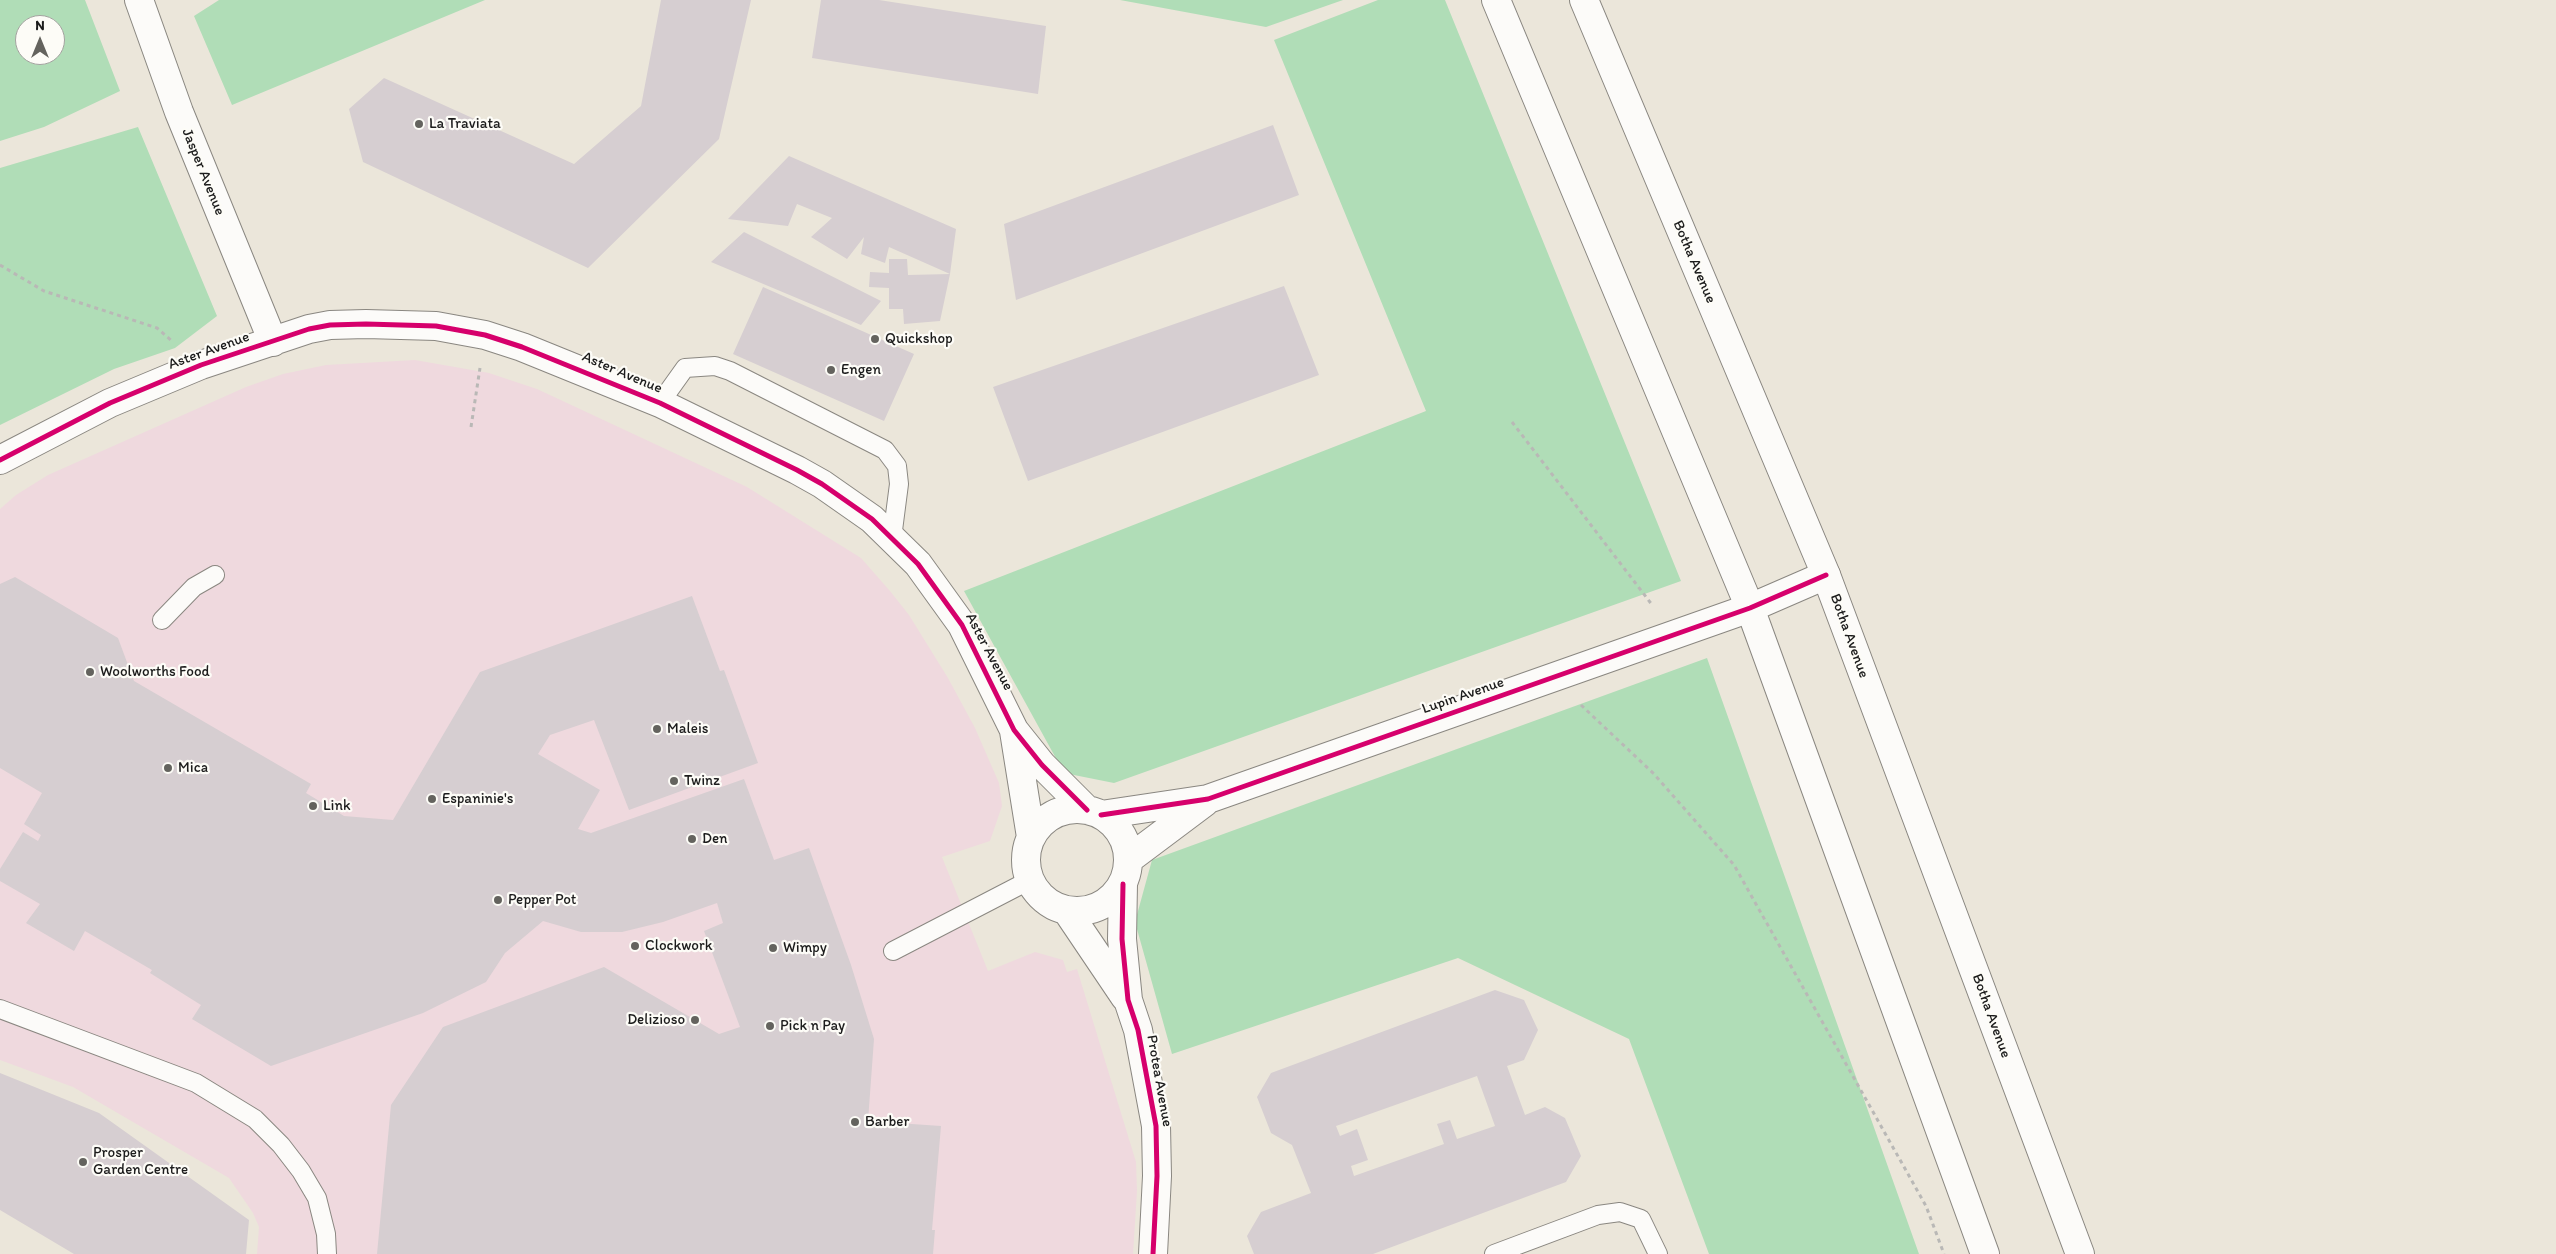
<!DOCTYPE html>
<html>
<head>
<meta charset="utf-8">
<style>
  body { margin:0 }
  #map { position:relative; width:2556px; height:1254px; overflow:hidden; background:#ebe6da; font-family:Itim,sans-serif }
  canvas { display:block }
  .north { position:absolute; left:15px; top:15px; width:50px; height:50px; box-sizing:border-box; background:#fdfcf7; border:1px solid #a3a29f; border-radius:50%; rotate:0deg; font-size:14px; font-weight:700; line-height:20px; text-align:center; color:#1c1c1c }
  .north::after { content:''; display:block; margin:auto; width:18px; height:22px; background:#64635e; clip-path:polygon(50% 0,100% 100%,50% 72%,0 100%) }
</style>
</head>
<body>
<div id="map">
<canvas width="2556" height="1254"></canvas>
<div class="north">N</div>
</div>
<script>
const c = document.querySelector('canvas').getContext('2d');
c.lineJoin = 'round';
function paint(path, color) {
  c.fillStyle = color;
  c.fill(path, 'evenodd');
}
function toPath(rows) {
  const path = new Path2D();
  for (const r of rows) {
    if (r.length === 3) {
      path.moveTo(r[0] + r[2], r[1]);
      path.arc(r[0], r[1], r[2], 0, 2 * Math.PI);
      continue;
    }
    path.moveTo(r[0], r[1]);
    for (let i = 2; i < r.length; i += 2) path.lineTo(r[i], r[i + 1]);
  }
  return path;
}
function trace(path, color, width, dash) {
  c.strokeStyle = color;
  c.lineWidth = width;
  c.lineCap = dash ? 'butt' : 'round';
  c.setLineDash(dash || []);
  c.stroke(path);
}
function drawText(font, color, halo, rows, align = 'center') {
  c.font = font + ' Itim,sans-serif';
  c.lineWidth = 4.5;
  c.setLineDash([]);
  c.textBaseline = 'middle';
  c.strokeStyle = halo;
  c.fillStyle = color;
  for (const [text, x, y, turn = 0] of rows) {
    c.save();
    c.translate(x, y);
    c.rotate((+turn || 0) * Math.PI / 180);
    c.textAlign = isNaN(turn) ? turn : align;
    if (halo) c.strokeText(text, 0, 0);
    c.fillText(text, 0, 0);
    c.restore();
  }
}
paint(toPath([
  [415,360,489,373,537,389,747,487,861,558,890,591,909,615,948,678,975,728,999,783,1002,806,990,841,942,857,988,971,1035,952,1063,960,1067,972,1077,969,1136,1162,1137,1191,1133,1254,257,1254,259,1227,253,1213,229,1178,73,1087,0,1060,0,509,16,495,48,475,246,387,283,374,326,365]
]), '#efd9de');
paint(toPath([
  [0,0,85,0,120,91,44,127,0,141],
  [25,25,55,25,55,55,25,55],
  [219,0,485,0,232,105,194,16],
  [1120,0,1343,0,1266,27],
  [1378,0,1445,0,1681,581,1114,783,1064,773,964,591,1426,411,1274,40],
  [138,127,217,316,175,348,114,369,0,425,0,168],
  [1707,658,1919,1254,1709,1254,1629,1039,1458,958,1172,1054,1135,922,1152,860]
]), '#b0ddb7');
paint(toPath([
  [661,0,751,0,719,139,588,268,363,162,349,109,384,78,574,164,641,106],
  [821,0,879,0,1046,26,1038,94,812,58],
  [1273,125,1299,195,1016,300,1004,224],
  [789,156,956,229,950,274,889,247,885,263,861,254,864,237,847,259,811,237,832,218,797,204,788,226,728,219],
  [744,232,881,301,861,325,711,262],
  [889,259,907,259,908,275,950,274,940,321,904,324,903,309,889,309,889,288,869,287,870,272,889,273],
  [1284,286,1319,375,1028,481,993,387],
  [763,287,914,354,884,421,733,354],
  [15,577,118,638,134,681,311,784,306,793,344,816,393,820,480,672,692,596,720,671,724,670,758,763,629,810,594,720,550,735,538,754,600,790,578,829,591,833,744,779,774,860,809,848,851,965,874,1039,868,1121,941,1126,932,1230,935,1230,933,1254,377,1254,391,1105,443,1027,604,967,719,1034,740,1027,704,931,723,923,717,903,663,922,622,932,581,932,543,921,505,953,486,982,423,1013,271,1066,192,1019,201,1005,150,973,152,970,85,931,74,951,26,923,40,904,0,881,0,869,23,832,38,841,41,835,24,824,42,793,0,768,0,584],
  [1495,990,1524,1000,1538,1030,1524,1060,1507,1066,1525,1115,1545,1107,1565,1118,1581,1156,1566,1182,1373,1254,1254,1254,1247,1236,1261,1212,1311,1193,1292,1145,1271,1133,1257,1097,1271,1073],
  [1477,1076,1495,1126,1457,1139,1450,1120,1437,1124,1444,1144,1354,1176,1351,1166,1368,1160,1357,1129,1340,1136,1336,1126],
  [0,1073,99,1113,249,1220,246,1254,74,1254,0,1210]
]), '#d6ced1');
const lane = toPath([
  [660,403,685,368,715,366,730,371,885,450,897,466,899,484,892,538],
  [162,620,194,587,215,575],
  [893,951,1030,880],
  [0,1009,196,1083,255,1119,281,1145,301,1171,317,1198,326,1234,327,1254],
  [1494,1254,1598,1215,1620,1212,1641,1219,1658,1254]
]);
const street = toPath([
  [139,0,179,112,273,342],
  [0,460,110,403,201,365,309,329,330,325,366,324,436,326,485,335,522,347,660,403,797,470,822,484,872,519,918,564,962,625,1014,730,1042,765,1087,810],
  [1014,731,1031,837],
  [1077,860,51],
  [1101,815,1208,799,1750,608,1826,575],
  [1129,859,1205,802],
  [1123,884,1122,939,1128,1000,1138,1030,1156,1126,1157,1176,1153,1254],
  [1067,911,1125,997]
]);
const primary = toPath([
  [1496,0,1750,608,1985,1254],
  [1584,0,1826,575,2080,1254]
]);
trace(lane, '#8a8781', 20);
trace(street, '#8a8781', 30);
trace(primary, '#8a8781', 30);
trace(toPath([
  [0,265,44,291,157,328,172,341],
  [1512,422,1653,606],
  [471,427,480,368],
  [1581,705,1654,774,1734,865,1926,1206,1944,1254]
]), '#b9b8b6', 3, [4, 4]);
trace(lane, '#fcfbf9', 18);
trace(street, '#fcfbf9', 28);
trace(primary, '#fcfbf9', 28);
trace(toPath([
  [0,460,110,403,201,365,309,329,330,325,366,324,436,326,485,335,522,347,660,403,797,470,822,484,872,519,918,564,962,625,1014,730,1042,765,1087,810],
  [1101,815,1208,799,1750,608,1826,575],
  [1123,884,1122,939,1128,1000,1138,1030,1156,1126,1157,1176,1153,1254]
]), '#d6006c', 5);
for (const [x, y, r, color] of [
  [419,124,5,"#64635e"],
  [875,339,5,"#64635e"],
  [831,370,5,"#64635e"],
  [90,672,5,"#64635e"],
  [657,729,5,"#64635e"],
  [168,768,5,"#64635e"],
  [674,781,5,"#64635e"],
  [432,799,5,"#64635e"],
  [313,806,5,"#64635e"],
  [692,839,5,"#64635e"],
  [498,900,5,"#64635e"],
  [635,946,5,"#64635e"],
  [773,948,5,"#64635e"],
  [695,1020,5,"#64635e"],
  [770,1026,5,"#64635e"],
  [855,1122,5,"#64635e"],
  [83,1162,5,"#64635e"]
]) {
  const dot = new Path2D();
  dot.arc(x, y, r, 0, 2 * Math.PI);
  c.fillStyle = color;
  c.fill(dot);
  trace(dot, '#fdfcf7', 2);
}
drawText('15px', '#1c1c1c', '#fdfcf7', [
  ["La Traviata",429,124],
  ["Quickshop",885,339],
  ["Engen",841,370],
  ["Woolworths Food",100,672],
  ["Maleis",667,729],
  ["Mica",178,768],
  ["Twinz",684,781],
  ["Espaninie's",442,799],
  ["Link",323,806],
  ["Den",702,839],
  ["Pepper Pot",508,900],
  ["Clockwork",645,946],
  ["Wimpy",783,948],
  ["Delizioso",685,1020,"right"],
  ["Pick n Pay",780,1026],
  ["Barber",865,1122],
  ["Prosper",93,1153],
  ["Garden Centre",93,1170]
], 'left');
drawText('15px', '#1c1c1c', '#fdfcf7', [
  ["Jasper Avenue",203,172,68],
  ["Botha Avenue",1694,262,67],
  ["Aster Avenue",209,351,-20],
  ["Aster Avenue",622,373,23],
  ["Botha Avenue",1849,636,70],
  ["Aster Avenue",989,652,62],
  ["Lupin Avenue",1463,696,-19],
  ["Botha Avenue",1991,1016,70],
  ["Protea Avenue",1159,1081,80]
]);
</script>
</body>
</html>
